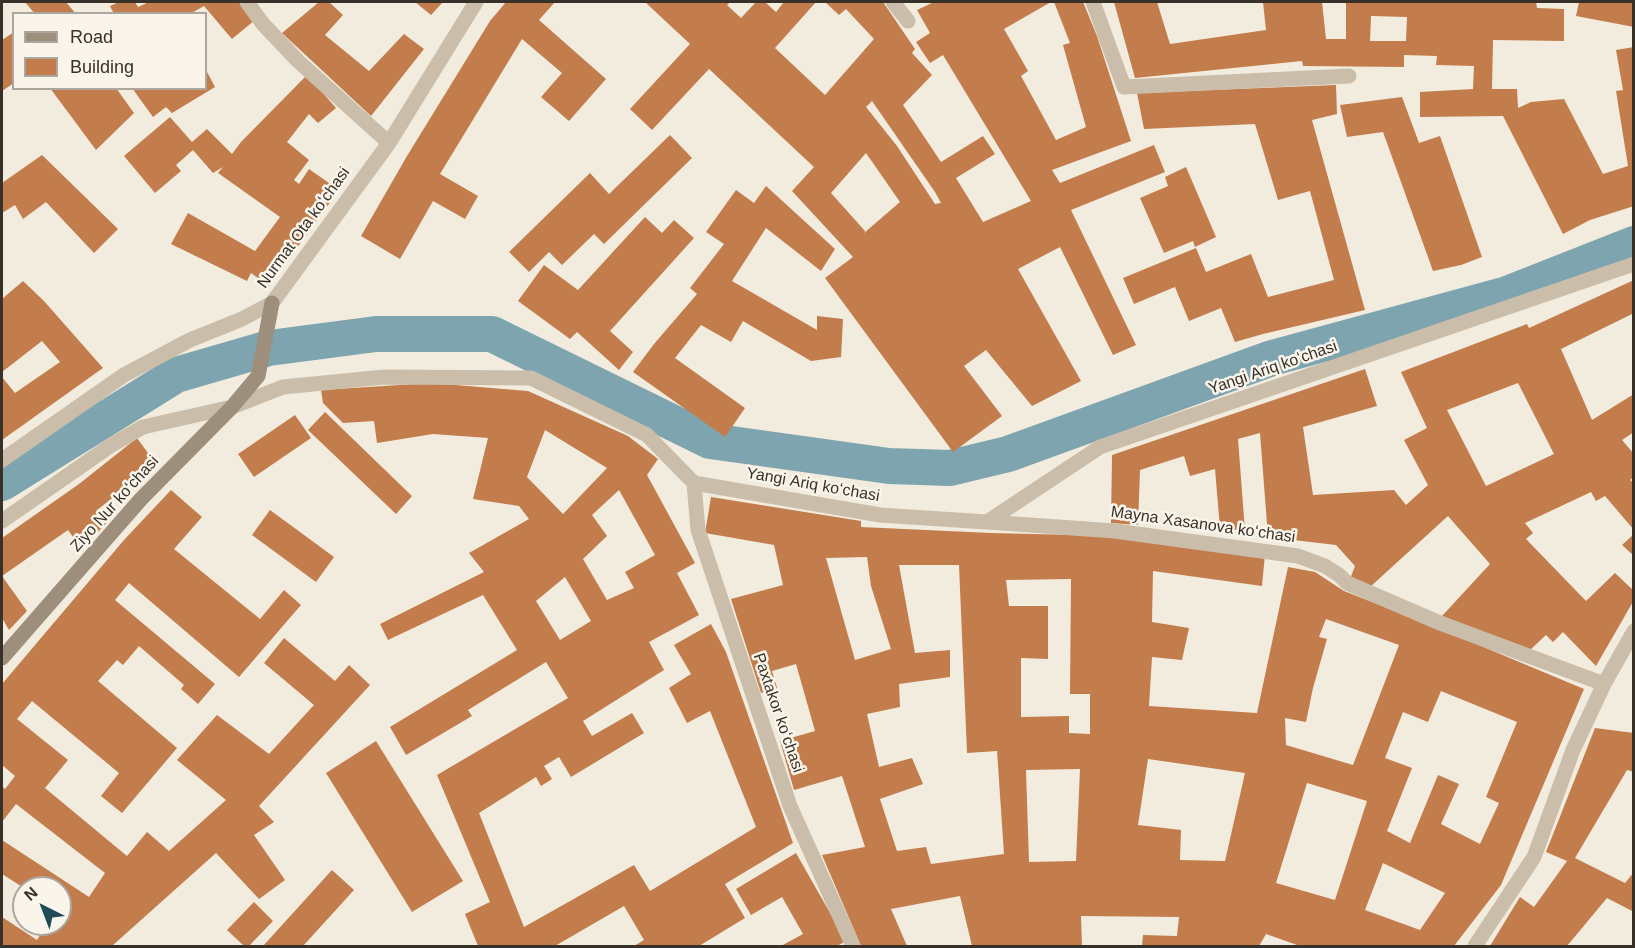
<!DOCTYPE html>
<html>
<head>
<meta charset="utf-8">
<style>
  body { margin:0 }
  #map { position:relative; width:1635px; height:948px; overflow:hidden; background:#f2ecde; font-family:Arial,sans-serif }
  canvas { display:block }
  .frame { position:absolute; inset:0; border:3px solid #38312a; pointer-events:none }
  .legend { position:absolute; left:12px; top:12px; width:195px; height:78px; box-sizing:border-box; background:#faf5eb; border:2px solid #aca79e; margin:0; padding:8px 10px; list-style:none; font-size:18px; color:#38312a }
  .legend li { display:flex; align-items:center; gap:12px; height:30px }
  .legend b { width:30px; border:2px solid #aca79e }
  .north { position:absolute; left:12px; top:876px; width:60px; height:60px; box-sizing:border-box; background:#faf5eb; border:2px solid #aca79e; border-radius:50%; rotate:318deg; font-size:16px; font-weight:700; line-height:24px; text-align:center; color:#38312a }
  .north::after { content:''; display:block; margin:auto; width:21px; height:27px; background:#204b59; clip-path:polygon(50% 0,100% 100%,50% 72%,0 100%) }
</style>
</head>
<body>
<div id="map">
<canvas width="1635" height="948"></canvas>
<div class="frame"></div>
<ul class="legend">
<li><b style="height:8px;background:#9e8e7c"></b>Road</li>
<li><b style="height:16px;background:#c37c4c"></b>Building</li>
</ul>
<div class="north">N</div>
</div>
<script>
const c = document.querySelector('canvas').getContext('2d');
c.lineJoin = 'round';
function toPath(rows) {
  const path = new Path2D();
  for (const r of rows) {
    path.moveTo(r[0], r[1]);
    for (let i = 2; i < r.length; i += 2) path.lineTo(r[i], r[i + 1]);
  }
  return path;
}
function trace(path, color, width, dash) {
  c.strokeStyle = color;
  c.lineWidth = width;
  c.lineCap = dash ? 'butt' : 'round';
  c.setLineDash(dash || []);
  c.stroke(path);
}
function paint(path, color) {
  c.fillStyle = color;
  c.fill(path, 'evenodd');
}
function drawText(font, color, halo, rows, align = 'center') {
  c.font = font + ' Arial,sans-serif';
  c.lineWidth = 5;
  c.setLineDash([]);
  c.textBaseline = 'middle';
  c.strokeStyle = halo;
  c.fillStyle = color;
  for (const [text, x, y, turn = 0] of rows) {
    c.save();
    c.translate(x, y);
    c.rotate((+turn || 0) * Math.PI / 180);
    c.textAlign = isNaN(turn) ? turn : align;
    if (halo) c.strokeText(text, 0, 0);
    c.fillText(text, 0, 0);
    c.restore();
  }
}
trace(toPath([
  [2,483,176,375,269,348,376,334,492,334,710,441,889,466,950,468,1008,454,1272,358,1507,294,1634,244]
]), '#7ea4af', 36);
paint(toPath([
  [25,2,66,2,76,14,35,14],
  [119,2,135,2,138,7,149,2,240,2,255,20,232,39,204,6,190,14,114,14,110,6],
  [319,2,329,2,343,15,325,35,369,71,404,34,424,49,371,116,282,33],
  [415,2,443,2,431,15],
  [506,2,555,2,539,20,606,79,569,121,541,97,562,73,522,39,440,174,478,196,465,219,433,201,400,259,361,236,407,156,490,21],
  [645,2,730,2,727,5,741,18,756,2,765,2,776,12,784,2,816,2,775,48,825,95,874,39,846,9,839,15,825,2,883,2,915,49,912,53,932,75,903,105,941,162,983,136,995,154,956,178,983,222,1031,201,943,55,930,63,916,42,930,33,917,10,934,2,1051,2,1004,29,1028,71,1021,76,1056,140,1086,127,1063,45,1070,43,1054,2,1083,2,1097,36,1131,141,1052,170,1060,183,1154,145,1165,172,1071,210,1136,345,1113,355,1060,247,1018,269,1081,381,1032,406,986,350,964,366,1002,416,953,452,825,278,853,257,792,191,814,167,709,69,652,130,630,109,690,44],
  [872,101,935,192,941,203,935,204,897,146,866,107],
  [866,153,900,202,864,233,865,231,831,193],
  [1114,2,1157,2,1170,44,1266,30,1263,2,1322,2,1326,39,1346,39,1346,2,1536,2,1537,8,1564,9,1564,41,1493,40,1492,89,1517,89,1518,108,1531,102,1564,99,1603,174,1628,166,1616,91,1623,90,1616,50,1634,47,1634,206,1590,220,1563,234,1503,116,1420,117,1420,92,1473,89,1474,66,1436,65,1437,56,1404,55,1404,67,1303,66,1302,61,1135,78],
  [1371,16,1407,17,1406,41,1370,41],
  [1579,2,1634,2,1634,27,1576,16],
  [14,32,14,83,2,91,2,40],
  [206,70,215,87,172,113,166,107,153,117,132,88,206,88],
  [307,75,336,108,318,123,309,114,287,142,309,160,294,180,299,184,309,169,339,190,269,286,251,273,247,281,171,244,188,213,255,251,280,217,218,173,223,167,213,173,193,150,176,165,181,171,155,193,124,156,170,117,192,142,207,129,232,154,241,142],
  [1336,85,1337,114,1312,120,1365,310,1263,334,1235,342,1221,308,1189,321,1175,287,1134,304,1123,278,1196,248,1206,272,1251,254,1268,297,1334,280,1310,191,1278,200,1255,124,1144,129,1137,93],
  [50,88,116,88,134,113,96,150],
  [1402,97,1419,143,1440,136,1482,257,1461,265,1433,271,1383,132,1347,137,1340,105],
  [670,135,692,158,604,244,594,234,562,265,549,252,529,272,509,252,590,173,609,194],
  [42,155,118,229,94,253,46,202,23,219,15,205,2,213,2,183],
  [1186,167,1216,237,1195,247,1193,241,1164,253,1140,198,1168,186,1165,177],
  [766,186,835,249,821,271,766,228,732,281,817,330,817,316,843,319,841,357,811,361,743,321,731,342,701,325,675,358,745,408,725,437,633,372,654,344,697,294,690,288,724,244,706,232,736,190,754,203],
  [645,217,662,233,674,220,694,238,610,331,633,352,619,370,577,332,570,339,518,301,544,265,578,290],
  [1634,280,1634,313,1561,349,1592,420,1634,394,1634,432,1622,440,1634,454,1634,477,1630,480,1634,483,1634,530,1605,496,1596,501,1591,492,1525,523,1533,533,1526,539,1586,601,1615,573,1634,591,1634,600,1596,666,1563,632,1553,642,1546,635,1530,650,1442,616,1490,564,1448,516,1370,587,1350,579,1355,566,1336,545,1268,537,1260,433,1238,439,1245,531,1220,528,1215,469,1190,476,1184,456,1140,470,1138,525,1111,523,1112,455,1365,369,1377,406,1303,427,1313,495,1394,490,1406,505,1428,485,1404,440,1427,428,1401,372,1527,324,1529,328],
  [1518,383,1554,454,1486,486,1447,410],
  [23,281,44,301,103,368,2,440,2,377,15,393,60,362,42,341,2,372,2,299],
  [431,383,528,391,628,436,658,459,647,475,695,563,677,573,699,615,649,642,664,670,583,721,592,736,632,713,644,733,571,777,559,757,544,766,552,779,541,786,536,777,479,813,524,927,634,865,650,891,756,827,710,711,687,723,669,688,691,674,674,645,711,624,726,652,793,843,725,884,745,918,699,946,634,946,644,940,624,906,555,946,478,946,465,914,490,902,437,775,568,698,546,662,468,710,472,716,406,755,390,727,517,650,483,595,388,640,380,624,484,572,469,553,529,519,519,506,473,499,488,438,433,434,377,443,374,421,343,423,323,403,321,390],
  [545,430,607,468,563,514,527,477],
  [619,490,655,555,625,572,634,588,607,600,583,559,607,536,592,515],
  [565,577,591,621,560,640,536,601],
  [325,412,412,496,396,514,308,430],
  [295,415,311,438,254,477,238,454],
  [137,438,156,464,97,510,106,524,81,548,68,530,2,576,27,611,9,630,2,618,2,538,79,484],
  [171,490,202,517,174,549,260,619,284,590,301,605,239,677,129,583,115,600,215,684,198,704,181,689,184,685,139,646,123,665,117,660,98,681,177,748,122,813,101,796,119,773,32,701,17,719,68,760,45,788,127,856,147,832,169,851,226,800,177,760,217,715,269,754,314,705,264,663,284,638,335,681,349,665,370,685,259,806,274,822,254,835,285,880,259,899,216,853,112,946,2,946,2,917,37,940,47,924,60,924,60,888,24,888,2,874,2,840,89,897,105,873,16,804,2,822,2,786,5,789,15,776,2,765,2,684,124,540],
  [711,497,861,521,861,527,991,533,1118,536,1265,554,1262,586,1153,571,1152,622,1189,628,1182,660,1152,657,1149,706,1257,713,1288,567,1315,572,1344,591,1438,628,1584,689,1501,885,1454,946,1300,946,1266,934,1259,946,1142,946,1143,935,1177,936,1179,917,1081,916,1082,946,972,946,960,896,891,909,907,946,861,946,822,855,865,847,842,776,794,790,780,741,815,731,796,664,772,671,777,688,761,693,731,599,783,585,774,545,705,533],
  [867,557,871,586,891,649,855,660,826,558],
  [899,565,959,565,967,753,997,751,1004,854,931,864,926,847,897,851,880,799,923,784,912,758,879,767,867,714,900,707,899,684,950,677,950,650,915,653],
  [1071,579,1070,694,1090,694,1090,734,1069,733,1069,716,1021,717,1021,658,1048,659,1048,606,1009,606,1006,580],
  [1326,619,1399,645,1353,765,1286,745,1285,718,1306,722,1313,688,1327,639,1319,637],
  [1441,691,1517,722,1486,797,1499,803,1480,844,1441,824,1459,784,1438,775,1410,843,1387,831,1412,768,1385,758,1403,712,1428,722],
  [1148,759,1245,773,1225,861,1180,860,1181,830,1138,825],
  [1080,769,1076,861,1029,862,1026,770],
  [1307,783,1367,801,1335,900,1276,883],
  [1383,863,1445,893,1420,930,1365,910],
  [270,510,334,557,316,582,252,535],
  [1634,534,1634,556,1622,545],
  [1595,728,1634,733,1634,772,1627,770,1575,858,1625,883,1634,872,1634,912,1607,898,1567,946,1490,946,1520,897,1534,907,1567,861,1546,852],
  [376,741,463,881,412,912,326,773],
  [796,853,846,941,837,946,781,946,803,934,782,897,751,915,736,889],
  [332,870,354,890,303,946,263,946],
  [254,902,273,921,249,946,244,946,227,930]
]), '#c37c4c');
trace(toPath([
  [247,2,263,24,298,61,389,143],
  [893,2,908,21],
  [1093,2,1124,87,1349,76],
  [2,460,124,375,190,340,242,319,272,303,389,143,476,2],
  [694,483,698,530,790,806,853,946],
  [2,521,110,446,143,427,232,407,283,387,384,377,531,378,647,435,694,483,880,515,987,522,1100,447,1634,264],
  [987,522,1115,531,1298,556,1325,566,1339,575,1347,583,1440,623,1604,684],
  [1475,946,1534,857,1573,750,1604,684,1634,631]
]), '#cabeaa', 15);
trace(toPath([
  [2,658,141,499,232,407,258,376,272,303]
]), '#9e8e7c', 15);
drawText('16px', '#38312a', '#faf5eb', [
  ["Nurmat Ota koʻchasi",304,228,-54],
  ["Yangi Ariq koʻchasi",1273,368,-19],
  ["Yangi Ariq koʻchasi",813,485,10],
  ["Ziyo Nur koʻchasi",115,504,-48],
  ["Mayna Xasanova koʻchasi",1203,525,8],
  ["Paxtakor koʻchasi",778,713,71]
]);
</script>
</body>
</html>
